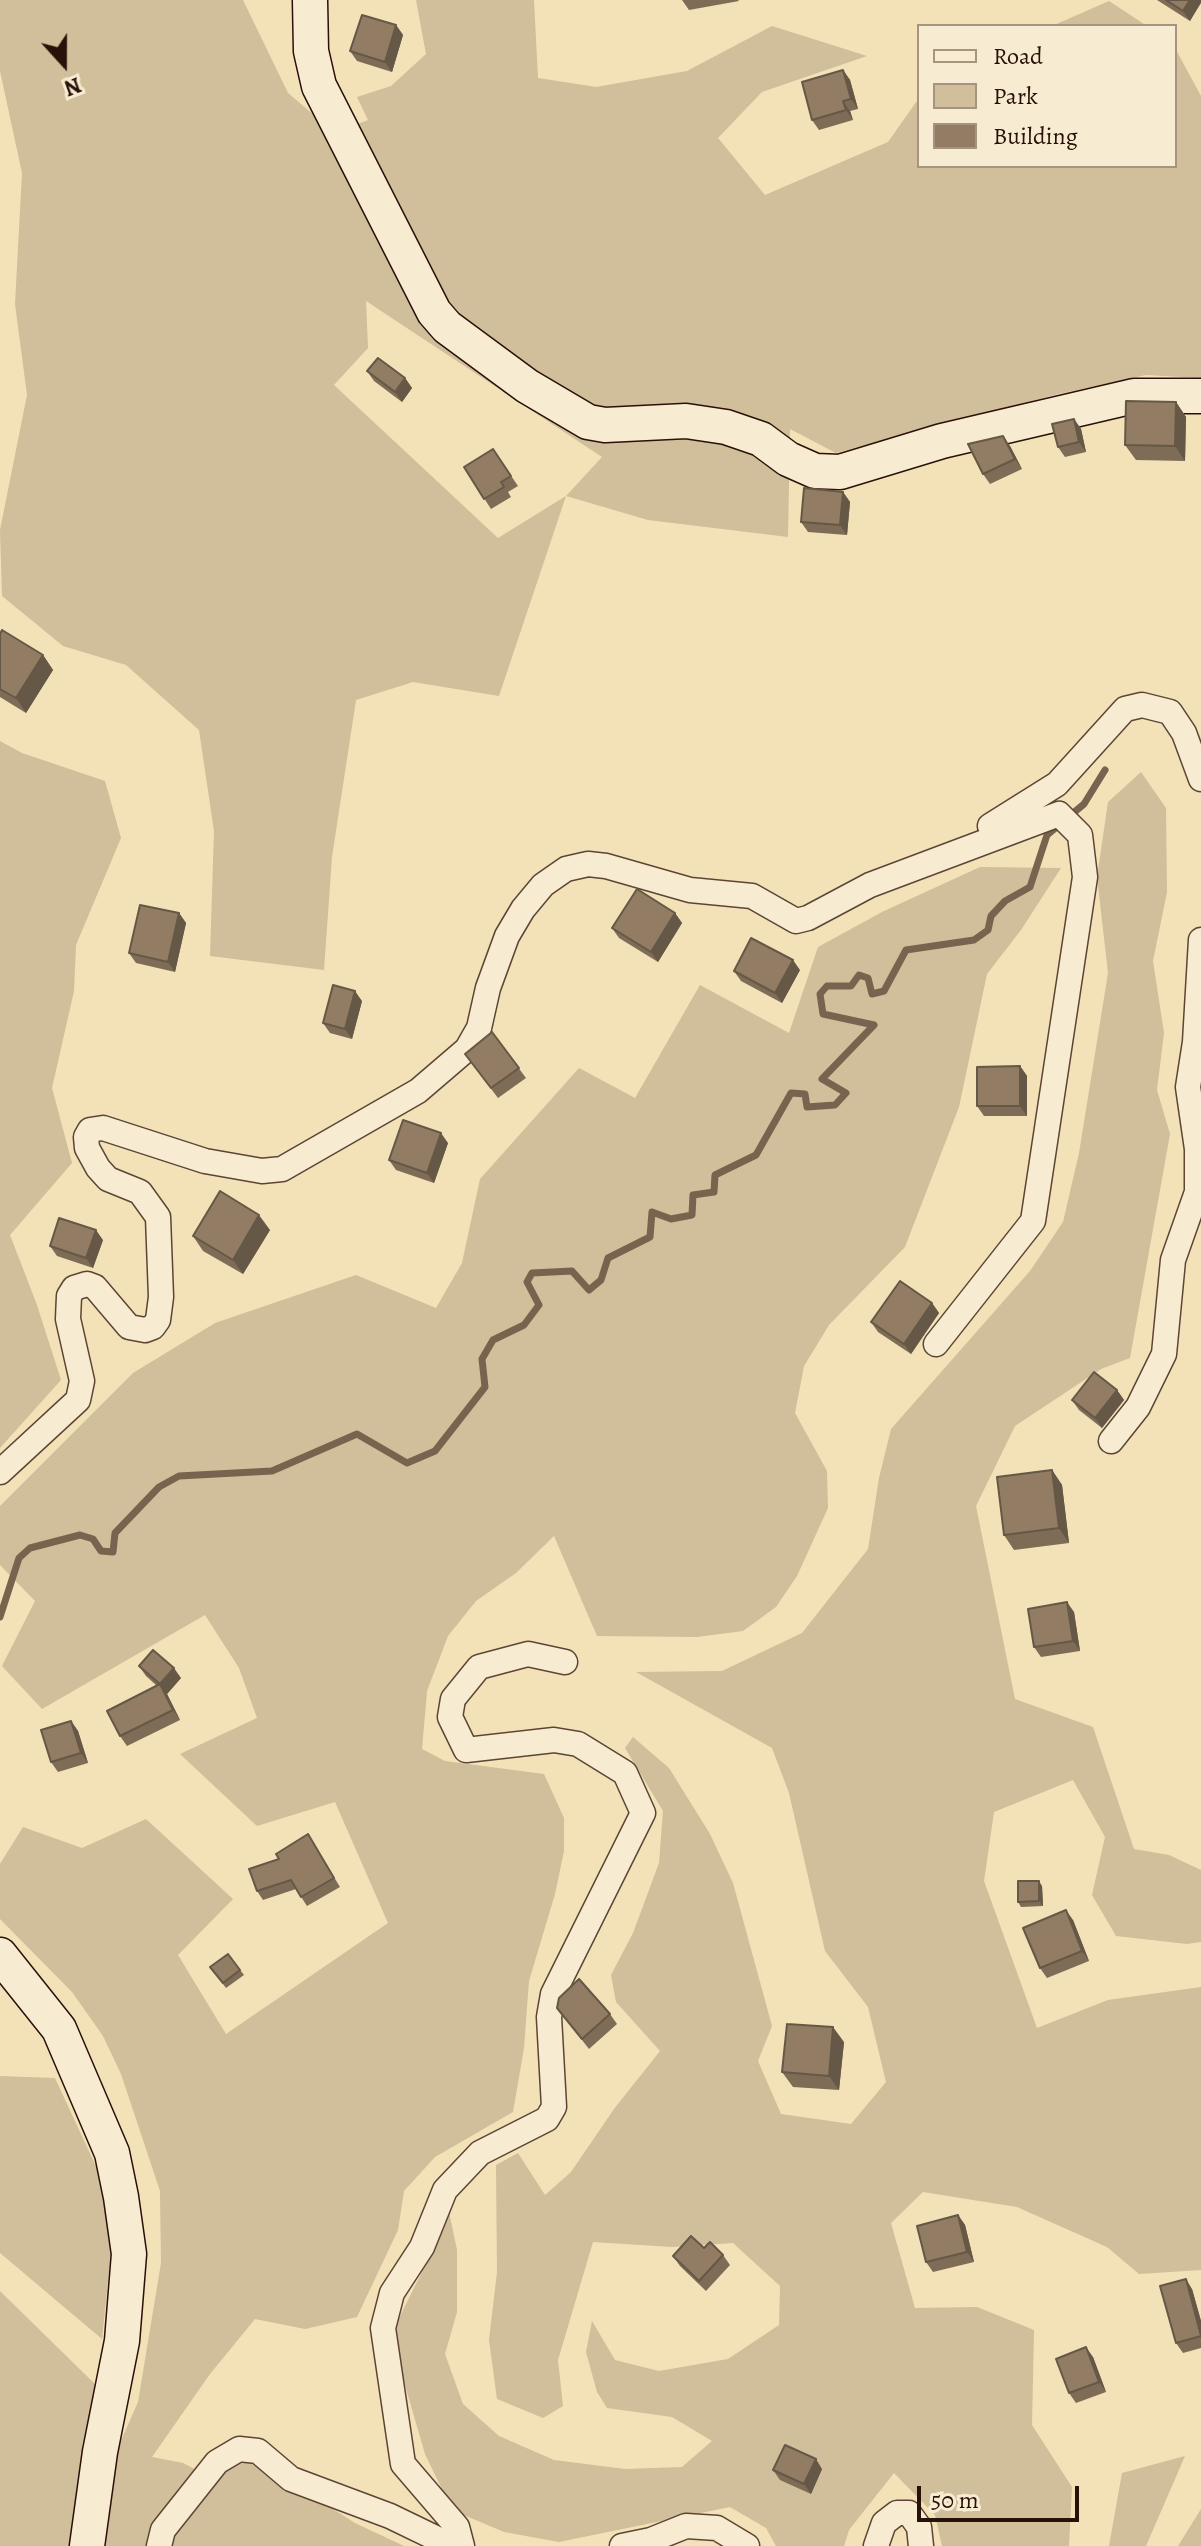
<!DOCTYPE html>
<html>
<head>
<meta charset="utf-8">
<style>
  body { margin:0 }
  #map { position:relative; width:1201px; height:2546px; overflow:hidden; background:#f3e1b8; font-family:Alegreya,serif }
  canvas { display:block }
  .legend { position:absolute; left:917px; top:24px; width:260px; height:144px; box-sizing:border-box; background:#f7ecd1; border:2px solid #a59481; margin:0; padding:10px 14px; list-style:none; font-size:24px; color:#291109 }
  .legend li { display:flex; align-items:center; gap:16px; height:40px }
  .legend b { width:40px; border:2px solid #a59481 }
  .north { position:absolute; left:24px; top:24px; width:80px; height:80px; -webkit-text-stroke:6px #f7ecd1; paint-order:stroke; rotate:159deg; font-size:22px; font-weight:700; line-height:32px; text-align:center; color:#291109 }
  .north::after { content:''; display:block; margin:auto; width:28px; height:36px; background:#291109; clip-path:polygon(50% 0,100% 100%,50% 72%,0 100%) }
  .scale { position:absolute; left:917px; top:2486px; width:162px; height:36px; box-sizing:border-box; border:4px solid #291109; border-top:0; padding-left:10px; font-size:24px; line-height:28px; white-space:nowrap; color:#291109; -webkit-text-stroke:6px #f7ecd1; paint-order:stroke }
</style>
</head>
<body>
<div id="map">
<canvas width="1201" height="2546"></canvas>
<ul class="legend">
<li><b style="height:10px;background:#f7ecd1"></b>Road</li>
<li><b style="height:22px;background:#d1be9a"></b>Park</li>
<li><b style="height:22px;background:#927d64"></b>Building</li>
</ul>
<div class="north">N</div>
<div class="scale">50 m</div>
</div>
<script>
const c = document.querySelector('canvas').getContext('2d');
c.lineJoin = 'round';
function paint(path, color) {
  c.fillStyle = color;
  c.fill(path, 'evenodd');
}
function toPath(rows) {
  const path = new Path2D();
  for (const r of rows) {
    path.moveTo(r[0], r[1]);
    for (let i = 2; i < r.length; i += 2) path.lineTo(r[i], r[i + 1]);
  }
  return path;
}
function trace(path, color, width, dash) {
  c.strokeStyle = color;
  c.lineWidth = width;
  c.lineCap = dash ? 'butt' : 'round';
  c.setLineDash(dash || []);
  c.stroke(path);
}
paint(toPath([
  [0,0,243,0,288,93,335,133,368,120,357,97,391,86,426,54,416,0,534,0,538,78,596,87,687,71,772,26,867,56,762,92,718,138,765,195,888,142,919,98,919,166,1175,166,1175,48,1201,96,1201,378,1146,375,1054,395,836,453,790,429,788,537,648,520,566,496,499,696,413,682,356,700,332,857,324,970,210,956,214,831,199,730,126,665,63,646,2,596,0,530,27,395,15,304,22,173,0,71],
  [366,301,602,457,566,496,498,538,334,385,368,348],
  [1109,1,1147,26,1052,26],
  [0,741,22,753,105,781,121,838,76,945,74,991,52,1088,72,1163,10,1235,37,1305,61,1380,0,1448],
  [1141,772,1166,808,1167,892,1153,961,1164,1033,1157,1090,1170,1134,1130,1358,1101,1369,1015,1426,976,1506,1015,1699,1093,1727,1134,1849,1169,1855,1201,1870,1201,1942,1187,1944,1116,1936,1092,1895,1105,1837,1073,1780,994,1812,984,1881,1037,2028,1108,2000,1201,1987,1201,2270,1139,2274,1107,2247,1017,2207,923,2192,891,2223,915,2308,977,2307,1034,2330,1032,2425,1072,2487,1069,2546,942,2546,935,2515,894,2473,849,2530,844,2546,776,2546,766,2528,730,2507,559,2542,504,2532,452,2510,425,2454,400,2368,394,2328,425,2266,448,2207,457,2250,457,2312,445,2354,463,2404,499,2436,554,2460,625,2469,682,2467,712,2441,672,2417,607,2408,597,2392,586,2352,592,2321,615,2360,659,2371,728,2359,779,2325,780,2286,733,2243,672,2247,593,2242,558,2360,563,2406,543,2418,497,2399,489,2340,497,2272,496,2165,518,2153,545,2195,571,2172,614,2109,660,2051,616,2002,611,1975,633,1933,659,1863,663,1811,625,1748,633,1737,669,1768,710,1834,733,1883,772,2026,758,2061,781,2114,851,2124,886,2082,868,2007,825,1951,789,1793,772,1748,636,1672,722,1671,802,1633,868,1549,879,1478,891,1429,1030,1271,1063,1222,1079,1153,1108,973,1097,877,1108,802],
  [980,867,1061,868,1021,930,987,974,959,1107,905,1247,829,1325,804,1366,795,1413,827,1471,828,1508,797,1576,776,1607,743,1631,697,1637,597,1636,554,1536,516,1573,476,1601,448,1636,427,1691,422,1749,445,1761,544,1774,564,1818,564,1851,555,1894,529,1981,524,2048,513,2112,435,2157,404,2191,398,2230,357,2317,305,2329,255,2319,210,2374,152,2457,183,2463,206,2475,250,2457,355,2523,404,2546,0,2546,0,2291,98,2387,82,2446,116,2452,138,2402,161,2263,160,2191,121,2074,103,2036,72,1992,0,1919,0,1864,23,1827,82,1848,146,1819,233,1899,178,1955,226,2034,388,1923,335,1802,257,1826,180,1754,257,1718,239,1668,205,1615,42,1709,2,1666,35,1601,0,1565,0,1506,133,1373,215,1323,356,1275,436,1308,462,1263,480,1179,579,1068,635,1098,700,985,789,1033,818,947,882,912],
  [0,2076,55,2078,100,2175,112,2243,102,2339,0,2253],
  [1185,2456,1146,2546,1109,2546,1122,2473],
  [1201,2509,1201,2546,1178,2546]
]), '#d1be9a');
trace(toPath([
  [0,1617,19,1558,30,1548,80,1535,93,1539,101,1551,113,1552,115,1533,159,1487,179,1476,272,1471,357,1434,407,1463,435,1451,485,1387,482,1359,493,1340,524,1325,539,1305,527,1282,532,1273,572,1271,589,1290,601,1280,608,1258,650,1237,652,1212,671,1219,692,1215,693,1195,714,1192,715,1175,756,1155,791,1093,805,1094,807,1107,835,1105,846,1093,822,1079,874,1025,823,1014,820,994,827,986,851,986,859,975,868,978,872,994,884,991,906,950,974,940,988,930,991,916,1005,901,1030,887,1047,835,1084,804,1105,770]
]), '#79634e', 7);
const street = toPath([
  [990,826,1057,784,1125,709,1142,705,1170,712,1184,733,1201,779],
  [1111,1441,1138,1407,1164,1354,1173,1260,1197,1192,1197,1149,1188,1087,1195,1042,1201,940],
  [0,1472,78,1400,82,1381,68,1319,69,1296,74,1288,87,1284,95,1287,129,1327,145,1330,153,1327,158,1320,161,1297,158,1217,140,1192,108,1179,98,1168,87,1148,86,1137,90,1130,103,1128,205,1161,262,1171,282,1169,418,1091,467,1049,479,1028,488,988,507,936,523,909,543,885,566,869,588,864,606,866,690,890,752,896,796,921,808,918,870,885,1059,814,1080,835,1085,877,1033,1221,936,1344],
  [159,2546,163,2530,217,2462,239,2449,258,2451,291,2479,390,2516,452,2546],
  [462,2546,457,2527,403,2464,383,2328,392,2293,422,2247,445,2190,480,2153,547,2119,554,2107,549,2017,553,1994,643,1813,625,1773,578,1744,554,1740,466,1750,450,1717,453,1699,479,1667,528,1654,565,1662],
  [622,2546,651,2540,686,2526,717,2528,747,2546],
  [876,2546,884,2523,897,2513,909,2513,919,2527,921,2546]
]);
const secondary = toPath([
  [310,0,311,51,319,86,434,312,447,327,527,386,588,422,605,425,686,421,726,427,761,439,788,459,815,471,840,472,942,441,1134,396,1201,396],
  [0,1955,59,2029,112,2153,121,2197,129,2254,122,2341,100,2452,87,2546]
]);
trace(street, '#5c4535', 27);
trace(secondary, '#291109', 37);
trace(street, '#f7ecd1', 24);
trace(secondary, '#f7ecd1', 34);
paint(toPath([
  [682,0,738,0,739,1,689,10],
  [1157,0,1201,0,1190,21],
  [396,25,403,35,392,72,357,61,350,51],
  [843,70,850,80,858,109,850,111,853,120,819,130,812,120],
  [367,371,405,378,412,388,402,402,374,381],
  [1176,402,1186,417,1185,461,1136,460,1125,445],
  [1074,419,1081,429,1086,452,1065,457,1058,447],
  [1010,446,1022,469,990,484,983,474],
  [493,449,518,486,508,492,511,497,491,509,464,467],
  [843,492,850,502,847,535,808,532,801,522],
  [0,634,43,655,53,670,26,713,0,697],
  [179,913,186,923,175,972,136,963,129,953],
  [675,913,682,923,658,962,619,938,612,928],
  [800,970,782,1003,741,981,734,971],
  [362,1001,352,1039,330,1033,323,1023],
  [492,1032,526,1078,498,1098,465,1054],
  [1020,1066,1027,1076,1027,1116,984,1116,977,1106],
  [448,1143,434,1183,396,1170,389,1160],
  [270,1230,243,1274,203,1251,193,1236],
  [103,1240,93,1268,57,1256,50,1246],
  [932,1303,939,1313,911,1354,878,1332,871,1322],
  [1117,1390,1124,1400,1102,1428,1079,1410,1072,1400],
  [1052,1470,1062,1485,1069,1543,1014,1550,1004,1535],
  [1074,1612,1080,1651,1041,1657,1034,1647],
  [139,1666,181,1678,167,1694,180,1720,127,1746,120,1736,157,1686,146,1676],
  [71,1721,78,1731,88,1763,58,1772,51,1762],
  [308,1834,340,1887,307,1906,296,1889,263,1900,257,1891,279,1859],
  [1042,1886,1043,1906,1021,1907,1018,1902],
  [1073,1920,1089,1961,1047,1978,1040,1968],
  [228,1954,244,1975,226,1988,210,1967],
  [557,2008,610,2014,617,2024,589,2049],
  [844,2042,839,2090,793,2087,782,2072],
  [958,2215,965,2225,974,2262,933,2272,926,2262],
  [704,2248,723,2255,730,2265,706,2291,680,2266,673,2256],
  [1192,2289,1201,2321,1201,2348,1183,2353,1176,2343],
  [1093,2357,1106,2392,1076,2403,1069,2393],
  [822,2469,811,2494,780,2480,773,2470]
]), '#7e6c56');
paint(toPath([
  [1190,0,1201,0,1201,3,1190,21,1183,11],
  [396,25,403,35,392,72,385,62],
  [843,70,850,80,858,109,851,99],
  [843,101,850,111,853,120,846,110],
  [405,378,412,388,402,402,395,392],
  [1176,402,1186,417,1185,461,1175,446],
  [1074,419,1081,429,1086,452,1079,442],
  [1003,436,1010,446,1022,469,1015,459],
  [843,492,850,502,847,535,840,525],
  [43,655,53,670,26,713,16,698],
  [179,913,186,923,175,972,168,962],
  [675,913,682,923,658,962,651,952],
  [793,960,800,970,782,1003,775,993],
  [355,991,362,1001,352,1039,345,1029],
  [1020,1066,1027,1076,1027,1116,1020,1106],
  [441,1133,448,1143,434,1183,427,1173],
  [259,1215,270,1230,243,1274,233,1260],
  [96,1230,103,1240,93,1268,86,1258],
  [932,1303,939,1313,911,1354,904,1344],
  [1117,1390,1124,1400,1102,1428,1095,1418],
  [1052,1470,1062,1485,1069,1543,1059,1528],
  [1067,1602,1074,1612,1080,1651,1073,1641],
  [174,1668,181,1678,167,1694,180,1720,173,1710,160,1684],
  [71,1721,78,1731,88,1763,81,1753],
  [1039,1881,1042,1886,1043,1906,1039,1901],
  [1066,1910,1073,1920,1089,1961,1082,1951],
  [833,2027,844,2042,839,2090,829,2076],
  [958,2215,965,2225,974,2262,967,2252],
  [1186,2279,1192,2289,1201,2321,1201,2336],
  [1086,2347,1093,2357,1106,2392,1099,2382],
  [816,2459,822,2469,811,2494,804,2484]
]), '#665846');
const building = toPath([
  [1166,0,1190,0,1183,11,1166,0],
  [362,15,396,25,385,62,350,51,362,15],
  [843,70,851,99,843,101,846,110,812,120,802,82,843,70],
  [378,358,405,378,395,392,367,371,378,358],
  [1126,401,1176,402,1175,446,1125,445,1126,401],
  [1074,419,1079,442,1058,447,1052,424,1074,419],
  [1003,436,1015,459,983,474,968,444,1003,436],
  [493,449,511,476,501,482,504,487,484,499,464,467,493,449],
  [804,488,843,492,840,525,801,522,804,488],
  [2,630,43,655,16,698,0,689,0,634,2,630],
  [637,889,675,913,651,952,612,928,637,889],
  [140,905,179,913,168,962,129,953,140,905],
  [751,938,793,960,775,993,734,971,751,938],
  [333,985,355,991,345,1029,323,1023,333,985],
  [492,1032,519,1068,491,1088,465,1054,492,1032],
  [1020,1066,1020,1106,977,1106,977,1067,1020,1066],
  [403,1120,441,1133,427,1173,389,1160,403,1120],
  [220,1191,259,1215,233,1260,193,1236,220,1191],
  [59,1218,96,1230,86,1258,50,1246,59,1218],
  [900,1281,932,1303,904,1344,871,1322,900,1281],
  [1094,1372,1117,1390,1095,1418,1072,1400,1094,1372],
  [1052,1470,1059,1528,1004,1535,997,1477,1052,1470],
  [1067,1602,1073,1641,1034,1647,1028,1609,1067,1602],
  [153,1650,174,1668,160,1684,139,1666,153,1650],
  [160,1684,173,1710,120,1736,107,1711,160,1684],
  [71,1721,81,1753,51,1762,41,1730,71,1721],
  [308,1834,334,1878,301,1897,291,1880,257,1891,249,1869,279,1859,276,1854,308,1834],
  [1018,1881,1039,1881,1039,1901,1018,1902,1018,1881],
  [1066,1910,1082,1951,1040,1968,1023,1928,1066,1910],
  [228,1954,240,1970,223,1983,210,1967,228,1954],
  [579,1979,610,2014,582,2039,557,2008,559,1998,579,1979],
  [787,2024,833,2027,829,2076,782,2072,787,2024],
  [958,2215,967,2252,926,2262,917,2226,958,2215],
  [691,2236,704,2248,710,2242,723,2255,699,2281,673,2256,691,2236],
  [1186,2279,1201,2336,1176,2343,1160,2286,1186,2279],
  [1086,2347,1099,2382,1069,2393,1056,2359,1086,2347],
  [785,2445,816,2459,804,2484,773,2470,785,2445]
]);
paint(building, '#927d64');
trace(building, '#665846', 2);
</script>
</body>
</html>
